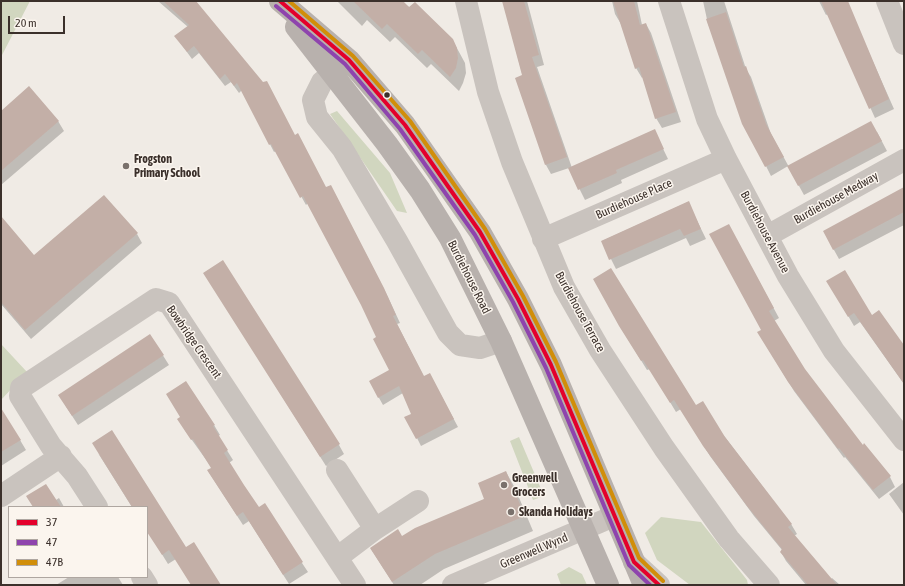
<!DOCTYPE html>
<html>
<head>
<meta charset="utf-8">
<style>
  body { margin:0 }
  #map { position:relative; width:905px; height:586px; overflow:hidden; background:#f0ebe5; font-family:"Asap Condensed",sans-serif }
  canvas { display:block }
  .frame { position:absolute; inset:0; border:2px solid #3b302b; pointer-events:none }
  .legend { position:absolute; left:8px; top:506px; width:140px; height:72px; box-sizing:border-box; background:#fbf5ee; border:1px solid #aea6a0; margin:0; padding:5px 7px; list-style:none; font-size:12px; color:#3b302b }
  .legend li { display:flex; align-items:center; gap:8px; height:20px }
  .legend b { width:20px; border:1px solid #aea6a0 }
  .scale { position:absolute; left:8px; top:16px; width:57px; height:18px; box-sizing:border-box; border:2px solid #3b302b; border-top:0; padding-left:5px; font-size:12px; line-height:14px; white-space:nowrap; color:#3b302b; -webkit-text-stroke:3px #fbf5ee; paint-order:stroke }
</style>
</head>
<body>
<div id="map">
<canvas width="905" height="586"></canvas>
<div class="frame"></div>
<ul class="legend">
<li><b style="height:5px;background:#e4002b"></b>37</li>
<li><b style="height:5px;background:#8e44ad"></b>47</li>
<li><b style="height:5px;background:#d18e09"></b>47B</li>
</ul>
<div class="scale">20 m</div>
</div>
<script>
const c = document.querySelector('canvas').getContext('2d');
c.lineJoin = 'round';
function paint(path, color) {
  c.fillStyle = color;
  c.fill(path, 'evenodd');
}
function toPath(rows) {
  const path = new Path2D();
  for (const r of rows) {
    path.moveTo(r[0], r[1]);
    for (let i = 2; i < r.length; i += 2) path.lineTo(r[i], r[i + 1]);
  }
  return path;
}
function trace(path, color, width, dash) {
  c.strokeStyle = color;
  c.lineWidth = width;
  c.lineCap = dash ? 'butt' : 'round';
  c.setLineDash(dash || []);
  c.stroke(path);
}
function drawText(font, color, halo, rows, align = 'center') {
  c.font = font + ' "Asap Condensed",sans-serif';
  c.lineWidth = 3;
  c.setLineDash([]);
  c.textBaseline = 'middle';
  c.strokeStyle = halo;
  c.fillStyle = color;
  for (const [text, x, y, turn = 0] of rows) {
    c.save();
    c.translate(x, y);
    c.rotate((+turn || 0) * Math.PI / 180);
    c.textAlign = isNaN(turn) ? turn : align;
    if (halo) c.strokeText(text, 0, 0);
    c.fillText(text, 0, 0);
    c.restore();
  }
}
paint(toPath([
  [1,1,30,1,1,57],
  [337,111,390,173,407,213,397,211,330,114],
  [1,344,27,372,1,400],
  [519,437,544,496,533,500,510,441],
  [661,517,701,522,747,580,748,585,690,585,657,560,645,533],
  [569,567,582,574,587,585,561,585,557,574]
]), '#d1d6bf');
paint(toPath([
  [158,1,195,1,295,136,326,188,335,194,388,297,400,323,397,324,424,377,434,382,458,427,421,446,417,438,413,414,403,393,383,405,370,382,390,370,378,338,362,304,308,203,306,205,276,151,274,152,242,90,239,93,231,82,225,86,199,53,192,59,176,37,188,27],
  [337,1,401,1,452,39,465,63,466,73,463,83,459,91,431,64,427,68,395,37,390,42,367,20,362,26],
  [503,1,527,1,544,65,537,67,572,168,654,130,668,159,621,180,622,183,585,200,569,168,551,174,546,165],
  [612,1,637,1,642,25,646,24,651,33,681,122,662,128,656,118,643,77,642,78,636,68,621,24,615,14],
  [703,1,724,1,746,69,751,77,771,134,789,167,877,132,887,151,804,195,788,166,771,176,766,166,708,24],
  [819,1,843,1,851,12,894,109,875,118,828,14,826,15],
  [1,112,58,121,64,131,1,185],
  [904,188,904,225,839,259,824,232],
  [688,202,706,239,690,246,686,238,616,269,602,241],
  [1,218,34,256,137,234,142,243,31,339,1,304],
  [734,235,779,318,774,321,804,370,862,446,890,477,895,487,879,499,845,457,844,458,794,391,764,342,762,330],
  [828,281,871,316,904,346,904,384,860,322,854,326],
  [210,282,339,445,344,454,326,466],
  [150,335,169,365,78,425,65,405],
  [626,336,725,437,791,524,797,534,794,536,831,579,832,578,840,585,806,585,786,561,781,552,782,550,754,516,710,456,681,409,676,412,650,369,647,370],
  [1,421,20,440,26,450,1,466],
  [214,425,220,435,218,436,233,460,229,463,259,509,302,563,308,572,289,584,249,521,243,525,208,471,212,468,184,429],
  [98,453,185,549,219,585,192,585,176,559,168,564,147,530,147,507,132,507],
  [506,472,515,488,533,531,444,569,420,585,394,585,371,549,402,537,485,499],
  [904,482,904,515,889,494],
  [59,498,64,507,34,507,56,500],
  [69,577,118,577,123,585,56,585]
]), '#0003');
paint(toPath([
  [163,1,196,1,263,82,267,81,295,135,298,133,326,187,331,185,384,288,396,315,393,316,424,376,430,373,454,419,416,439,404,417,411,414,399,386,378,398,369,381,389,370,373,339,376,337,361,305,303,196,300,198,271,144,269,145,237,83,234,86,225,74,220,79,194,46,187,52,174,36,189,25],
  [353,1,403,1,409,7,415,2,453,39,457,48,458,58,456,68,450,77,422,50,418,54,387,24,382,29],
  [502,1,524,1,539,55,532,57,567,157,545,165,515,78,522,75],
  [613,1,634,1,640,25,646,23,676,112,655,119,639,67,635,69],
  [821,1,848,1,889,99,869,109],
  [726,12,744,67,746,66,766,124,784,157,765,167,742,124,706,19],
  [29,86,59,121,1,171,1,111],
  [871,121,882,141,798,186,787,166],
  [655,129,664,149,616,170,617,173,578,190,568,168],
  [904,187,904,212,833,250,823,231],
  [104,195,138,233,25,330,1,302,1,216,34,255],
  [689,201,701,229,684,236,680,229,609,260,601,241],
  [729,224,774,308,769,311,805,369,863,445,864,443,891,476,873,490,839,448,838,449,788,382,757,332,761,330,709,234],
  [223,260,340,444,320,457,203,273],
  [611,268,696,405,703,401,725,437,792,524,788,527,837,585,808,585,780,552,782,549,747,506,703,446,674,400,670,403,643,360,641,361,619,326,593,279],
  [845,270,872,315,879,310,904,345,904,384,854,313,848,317,826,281],
  [150,334,164,355,72,416,58,395],
  [186,381,215,425,213,426,228,450,224,453,244,485,259,507,265,503,303,562,283,575,243,512,237,516,207,470,211,468,193,439,191,440,177,419,180,417,166,394],
  [1,408,21,440,1,452],
  [112,430,186,547,194,542,221,585,191,585,169,550,162,555,147,532,147,507,132,507,92,443],
  [506,471,525,516,435,554,392,582,370,548,398,529,402,536,415,528,484,499,478,483],
  [46,484,61,507,33,507,26,496]
]), '#c3afa7');
trace(toPath([
  [466,1,488,92,512,162,564,287,600,350,664,448,729,539,769,585],
  [669,1,707,119,726,159,788,276,834,351,904,440],
  [887,1,904,44],
  [346,62,322,82,313,100,317,117,342,148,397,241,448,333,460,345,480,348,501,341],
  [767,236,904,160],
  [543,239,726,159],
  [337,470,375,529],
  [1,496,61,456],
  [97,507,77,476,51,446,20,396,21,388,156,299,169,303,355,585],
  [338,557,375,529,418,501],
  [634,562,659,585],
  [142,577,147,585],
  [453,585,614,516]
]), '#c9c3be', 22);
trace(toPath([
  [280,1,349,60,405,125,480,232,518,299,551,365,644,585],
  [296,27,387,144,420,190,450,238,501,341,608,585]
]), '#b8b1ad', 22);
trace(toPath([
  [280,1,349,60,405,125,480,232,518,299,551,365,634,562,659,585]
]), '#e4002b', 4);
trace(toPath([
  [276,6,345,64,400,129,475,235,513,302,546,368,629,565,650,585]
]), '#8e44ad', 4);
trace(toPath([
  [289,1,353,56,410,121,485,229,523,296,556,362,639,558,663,581]
]), '#d18e09', 4);
for (const [x, y, r, color] of [
  [387,95,3.5,"#3b302b"],
  [126,166,4,"#7a716c"],
  [504,485,4,"#7a716c"],
  [511,512,4,"#7a716c"]
]) {
  const dot = new Path2D();
  dot.arc(x, y, r, 0, 2 * Math.PI);
  c.fillStyle = color;
  c.fill(dot);
  trace(dot, '#fbf5ee', 1.5);
}
drawText('bold 12px', '#3b302b', '#fbf5ee', [
  ["Frogston",134,159],
  ["Primary School",134,173],
  ["Greenwell",512,478],
  ["Grocers",512,492],
  ["Skanda Holidays",519,512]
], 'left');
drawText('12px', '#3b302b', '#fbf5ee', [
  ["Burdiehouse Medway",836,198,-29],
  ["Burdiehouse Place",634,199,-24],
  ["Burdiehouse Avenue",765,232,62],
  ["Burdiehouse Road",469,277,63],
  ["Burdiehouse Terrace",580,312,61],
  ["Bowbridge Crescent",194,342,55],
  ["Greenwell Wynd",534,551,-23]
]);
</script>
</body>
</html>
